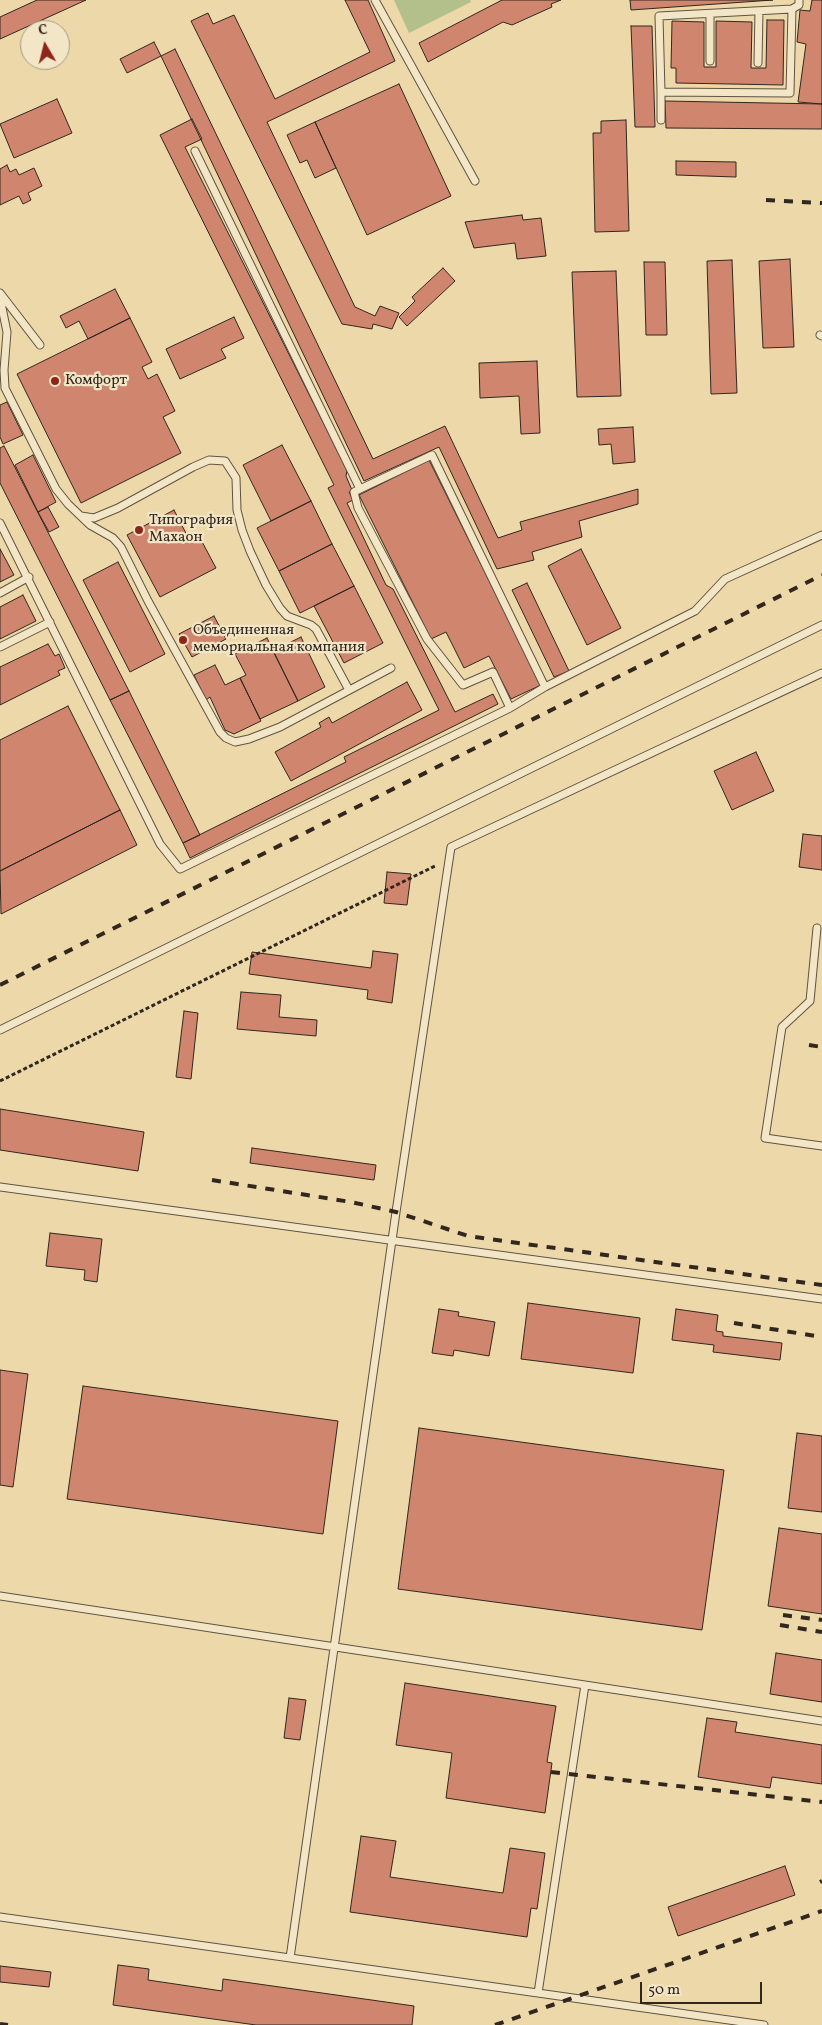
<!DOCTYPE html>
<html>
<head>
<meta charset="utf-8">
<style>
  body { margin:0 }
  #map { position:relative; width:822px; height:2025px; overflow:hidden; background:#edd8a9; font-family:Vollkorn,serif }
  canvas { display:block }
  .north { position:absolute; left:20px; top:20px; width:50px; height:50px; box-sizing:border-box; background:#f3e6c7; border:1px solid #a59a84; border-radius:50%; rotate:352deg; font-size:14px; font-weight:700; line-height:20px; text-align:center; color:#31271f }
  .north::after { content:''; display:block; margin:auto; width:18px; height:22px; background:#8f2418; clip-path:polygon(50% 0,100% 100%,50% 72%,0 100%) }
  .scale { position:absolute; left:640px; top:1982px; width:122px; height:22px; box-sizing:border-box; border:2px solid #31271f; border-top:0; padding-left:6px; font-size:15px; line-height:18px; white-space:nowrap; color:#31271f; -webkit-text-stroke:4px #f3e6c7; paint-order:stroke }
</style>
</head>
<body>
<div id="map">
<canvas width="822" height="2025"></canvas>
<div class="north">С</div>
<div class="scale">50 m</div>
</div>
<script>
const c = document.querySelector('canvas').getContext('2d');
c.lineJoin = 'round';
function paint(path, color) {
  c.fillStyle = color;
  c.fill(path, 'evenodd');
}
function toPath(rows) {
  const path = new Path2D();
  for (const r of rows) {
    path.moveTo(r[0], r[1]);
    for (let i = 2; i < r.length; i += 2) path.lineTo(r[i], r[i + 1]);
  }
  return path;
}
function trace(path, color, width, dash) {
  c.strokeStyle = color;
  c.lineWidth = width;
  c.lineCap = dash ? 'butt' : 'round';
  c.setLineDash(dash || []);
  c.stroke(path);
}
function drawText(font, color, halo, rows, align = 'center') {
  c.font = font + ' Vollkorn,serif';
  c.lineWidth = 4.5;
  c.setLineDash([]);
  c.textBaseline = 'middle';
  c.strokeStyle = halo;
  c.fillStyle = color;
  for (const [text, x, y, turn = 0] of rows) {
    c.save();
    c.translate(x, y);
    c.rotate((+turn || 0) * Math.PI / 180);
    c.textAlign = isNaN(turn) ? turn : align;
    if (halo) c.strokeText(text, 0, 0);
    c.fillText(text, 0, 0);
    c.restore();
  }
}
paint(toPath([
  [394,0,470,0,471,2,409,33]
]), '#b4c08b');
const building = toPath([
  [37,0,86,0,0,39,0,17,37,0],
  [345,0,368,0,395,61,267,122,355,307,375,316,380,306,399,313,392,329,373,324,372,329,342,324,191,21,208,13,213,24,234,15,275,99,370,52,345,0],
  [502,0,561,0,551,4,552,7,512,25,503,22,428,62,419,43,502,0],
  [630,0,773,0,631,10,630,0],
  [812,0,822,0,822,104,798,102,806,44,797,42,800,10,810,11,812,0],
  [767,20,784,20,783,85,676,83,676,68,671,68,672,21,704,22,704,67,716,67,716,21,752,22,751,68,766,68,767,20],
  [631,26,652,26,655,127,635,127,631,26],
  [154,42,161,56,127,73,120,59,154,42],
  [175,49,373,459,445,426,498,538,522,530,520,522,638,489,638,504,579,521,582,537,532,552,534,560,497,569,439,447,364,481,161,56,175,49],
  [399,84,451,196,367,235,315,122,399,84],
  [57,99,72,133,14,158,0,124,57,99],
  [665,101,822,104,822,129,666,128,665,101],
  [192,119,202,139,185,147,347,470,346,476,352,490,349,492,353,500,347,503,386,585,393,589,455,712,493,694,498,704,190,858,183,843,346,762,344,757,439,710,328,488,334,485,160,135,192,119],
  [626,120,629,231,595,232,593,133,601,133,601,121,626,120],
  [315,122,336,168,315,178,307,160,300,163,287,135,315,122],
  [676,161,736,162,736,177,676,175,676,161],
  [7,165,10,172,16,169,19,175,34,168,42,186,28,193,31,200,23,204,19,196,0,205,0,169,7,165],
  [522,215,523,220,541,218,546,256,517,259,515,243,474,248,465,222,522,215],
  [790,259,794,347,763,348,759,261,790,259],
  [732,260,737,393,711,394,707,261,732,260],
  [644,262,665,262,667,335,646,335,644,262],
  [443,268,455,281,407,326,399,317,415,301,412,297,443,268],
  [616,271,621,396,577,397,572,272,616,271],
  [115,289,130,318,88,339,79,321,66,328,60,316,115,289],
  [234,317,244,338,221,349,226,358,180,379,166,349,234,317],
  [130,318,152,362,142,367,148,379,157,374,175,411,163,417,181,453,81,503,17,374,130,318],
  [537,361,540,433,521,434,519,396,480,398,479,363,537,361],
  [7,402,23,435,3,444,0,437,0,405,7,402],
  [633,427,635,462,613,464,611,444,599,445,598,429,633,427],
  [282,445,311,501,271,521,243,465,282,445],
  [4,446,129,691,110,700,0,483,0,448,4,446],
  [33,455,56,502,38,512,15,465,33,455],
  [429,460,541,685,511,699,489,656,464,668,446,632,431,639,359,495,429,460],
  [311,501,332,544,279,571,257,528,311,501],
  [48,507,59,527,49,532,38,512,48,507],
  [174,510,190,541,199,536,216,568,160,597,127,535,174,510],
  [332,544,354,586,300,613,279,571,332,544],
  [0,549,14,575,0,582,0,549],
  [581,549,621,628,587,645,548,566,581,549],
  [118,562,165,654,130,672,83,580,118,562],
  [527,583,569,671,554,677,512,590,527,583],
  [354,586,383,643,344,663,314,606,354,586],
  [23,595,36,621,0,639,0,607,23,595],
  [214,616,226,639,192,657,179,634,214,616],
  [301,637,325,687,298,701,273,651,301,637],
  [267,638,298,701,260,719,240,678,246,675,235,654,267,638],
  [48,644,55,656,59,654,65,668,58,671,60,675,0,705,0,667,48,644],
  [215,665,225,685,240,678,261,721,234,734,225,730,210,697,206,700,194,675,215,665],
  [407,682,422,710,291,781,275,752,321,727,319,723,329,717,332,723,407,682],
  [129,691,200,835,183,843,110,700,129,691],
  [68,706,120,810,0,871,0,740,68,706],
  [756,752,774,791,732,810,714,771,756,752],
  [120,810,137,845,1,914,0,871,120,810],
  [803,834,822,836,822,870,799,867,803,834],
  [387,872,411,874,407,905,384,903,387,872],
  [373,951,398,954,392,1003,367,999,368,990,249,974,252,952,371,968,373,951],
  [241,992,281,995,279,1017,317,1020,316,1036,237,1029,241,992],
  [184,1011,198,1013,191,1079,176,1077,184,1011],
  [0,1109,144,1132,138,1171,0,1150,0,1109],
  [252,1148,376,1165,374,1180,250,1163,252,1148],
  [50,1233,102,1239,97,1282,84,1280,85,1270,46,1266,50,1233],
  [528,1303,640,1318,633,1373,521,1359,528,1303],
  [439,1309,459,1312,458,1316,495,1322,489,1356,454,1350,453,1356,432,1353,439,1309],
  [676,1309,718,1315,716,1331,723,1332,723,1336,782,1343,780,1360,713,1352,714,1345,672,1340,676,1309],
  [0,1370,28,1374,13,1487,0,1485,0,1370],
  [83,1386,338,1421,323,1534,67,1499,83,1386],
  [419,1428,724,1470,702,1630,398,1589,419,1428],
  [797,1433,822,1436,822,1512,788,1508,797,1433],
  [779,1528,822,1534,822,1614,768,1606,779,1528],
  [776,1653,822,1660,822,1702,770,1694,776,1653],
  [405,1683,556,1706,547,1762,552,1763,545,1813,446,1798,452,1753,396,1745,405,1683],
  [289,1698,306,1700,300,1740,284,1738,289,1698],
  [707,1718,737,1722,735,1732,822,1745,822,1784,772,1777,770,1788,698,1777,707,1718],
  [361,1836,396,1841,390,1877,503,1893,510,1848,545,1853,537,1909,531,1908,527,1937,350,1912,361,1836],
  [785,1866,795,1895,678,1936,668,1907,785,1866],
  [118,1965,149,1969,148,1980,222,1991,223,1979,414,2006,412,2025,256,2025,113,2005,118,1965],
  [0,1966,51,1972,49,1987,0,1982,0,1966]
]);
paint(building, '#d0856e');
trace(building, '#31271f', 1);
const service = toPath([
  [375,0,475,181],
  [710,61,710,14],
  [758,63,759,11],
  [661,92,659,16,792,9],
  [661,120,661,92,790,93,792,9,799,5,799,0],
  [195,151,360,489,354,492,358,508,427,639,463,685,493,672,510,708],
  [0,293,40,345],
  [0,298,7,332,4,370,5,388,56,489,68,504,90,525,113,538,121,547,148,601,220,732,226,738,235,742,249,739,280,727,391,668],
  [820,335,822,336],
  [360,489,432,455,545,687],
  [81,516,94,518,118,508,193,467,209,460,225,461,236,478,237,510,242,530,250,551,266,585,280,608,287,616,311,625,316,629,349,690],
  [0,523,160,844,180,869,510,708,545,687,695,611,725,579,822,535],
  [0,593,29,577],
  [0,647,50,622],
  [817,928,810,1001,782,1027,765,1138,822,1146],
  [0,1030,822,625],
  [0,1187,822,1299],
  [0,1596,822,1721],
  [0,1917,764,2025],
  [290,1958,396,1212,451,847,822,673],
  [538,1993,585,1685]
]);
trace(service, '#605342', 9);
trace(toPath([
  [0,1081,437,865]
]), '#31271f', 3, [4, 2.5]);
trace(service, '#f3e6c7', 7);
trace(toPath([
  [766,200,822,203],
  [0,985,822,575],
  [809,1045,822,1047],
  [212,1180,351,1202,396,1212,468,1236,822,1285],
  [734,1323,822,1337],
  [783,1615,822,1620],
  [780,1625,822,1632],
  [551,1772,822,1802],
  [820,1882,822,1881],
  [0,2024,8,2025],
  [495,2025,822,1911]
]), '#31271f', 4, [9, 9]);
for (const [x, y, r, color] of [
  [55,381,5,"#8f2418"],
  [139,530,5,"#8f2418"],
  [183,640,5,"#8f2418"]
]) {
  const dot = new Path2D();
  dot.arc(x, y, r, 0, 2 * Math.PI);
  c.fillStyle = color;
  c.fill(dot);
  trace(dot, '#f3e6c7', 2);
}
drawText('15px', '#31271f', '#f3e6c7', [
  ["Комфорт",65,381],
  ["Типография",149,521],
  ["Махаон",149,538],
  ["Объединенная",193,631],
  ["мемориальная компания",193,648]
], 'left');
</script>
</body>
</html>
